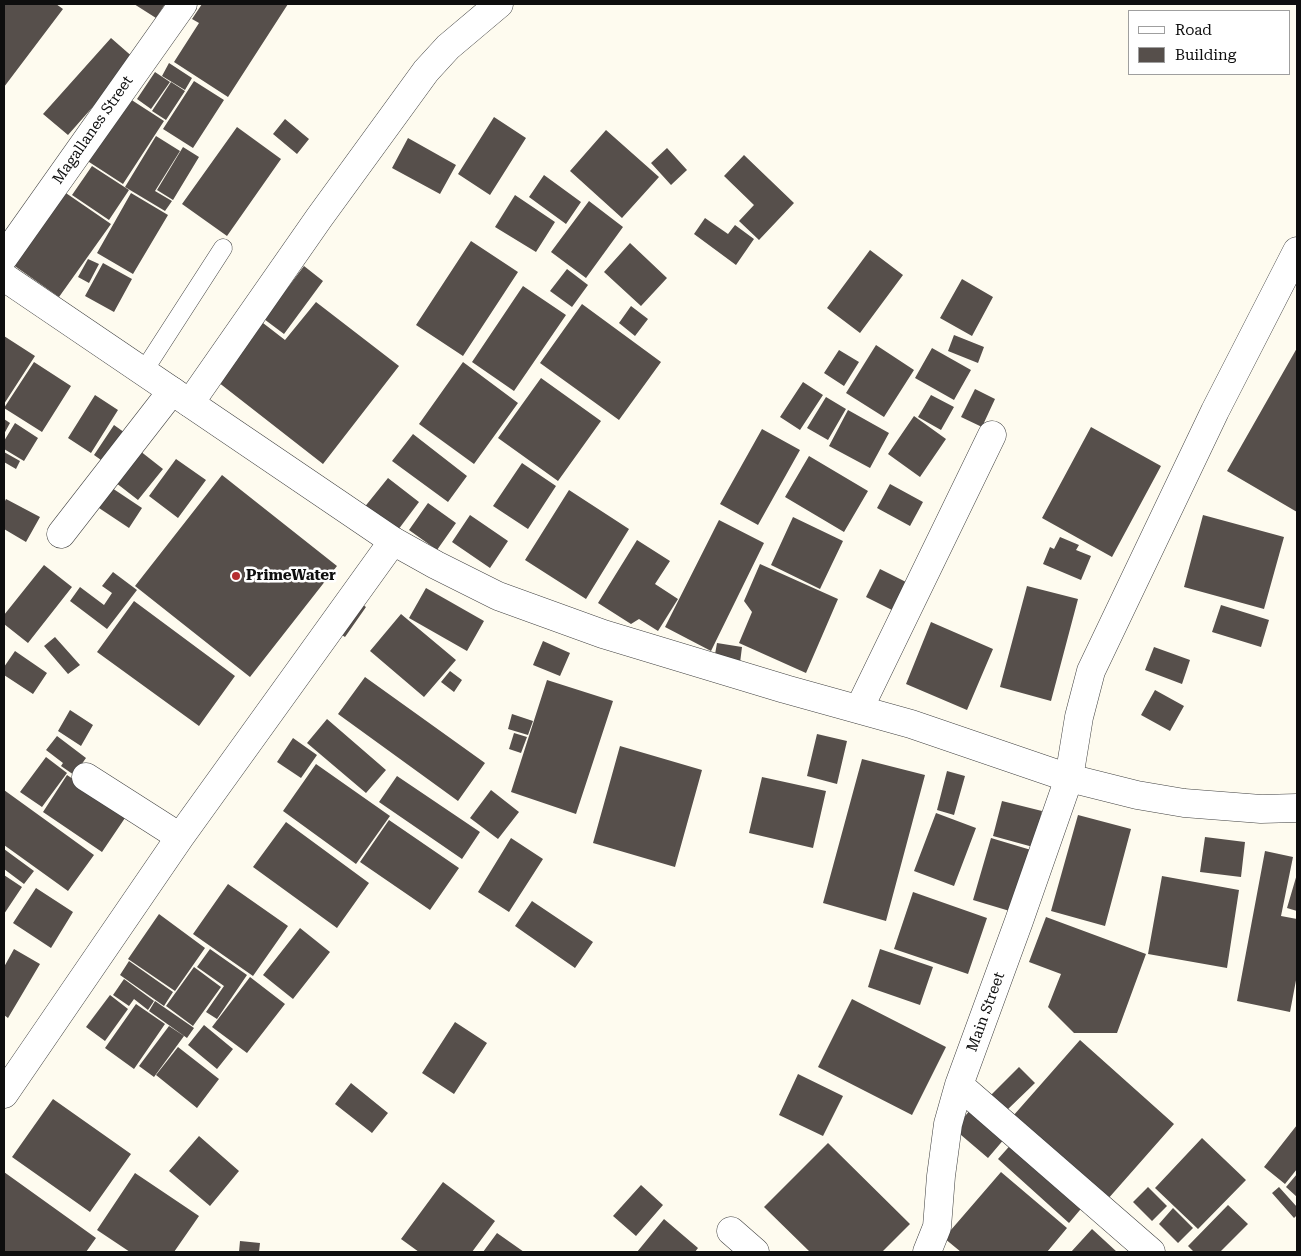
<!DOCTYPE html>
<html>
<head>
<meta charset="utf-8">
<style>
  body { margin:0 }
  #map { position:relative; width:1301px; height:1256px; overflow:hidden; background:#fefbef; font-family:"Roboto Serif",serif }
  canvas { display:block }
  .frame { position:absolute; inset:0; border:5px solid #0e0e0e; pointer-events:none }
  .legend { position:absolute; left:1128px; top:10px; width:162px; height:65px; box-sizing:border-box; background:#fff; border:1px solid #9f9f9f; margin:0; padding:6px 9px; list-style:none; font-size:15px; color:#0e0e0e }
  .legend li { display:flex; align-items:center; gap:10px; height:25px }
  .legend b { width:25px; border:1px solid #9f9f9f }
</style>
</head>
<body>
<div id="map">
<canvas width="1301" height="1256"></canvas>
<div class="frame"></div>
<ul class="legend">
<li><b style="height:6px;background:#fff"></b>Road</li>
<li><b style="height:14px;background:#564f4b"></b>Building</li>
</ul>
</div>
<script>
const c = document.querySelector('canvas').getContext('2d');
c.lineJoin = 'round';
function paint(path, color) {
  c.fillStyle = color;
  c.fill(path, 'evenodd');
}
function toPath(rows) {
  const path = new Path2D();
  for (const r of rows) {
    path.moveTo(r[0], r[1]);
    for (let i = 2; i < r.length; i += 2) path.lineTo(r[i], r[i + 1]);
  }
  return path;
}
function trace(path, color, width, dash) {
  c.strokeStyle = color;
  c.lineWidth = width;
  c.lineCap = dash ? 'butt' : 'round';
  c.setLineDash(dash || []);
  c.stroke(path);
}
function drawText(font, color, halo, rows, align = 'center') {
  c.font = font + ' "Roboto Serif",serif';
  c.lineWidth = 5;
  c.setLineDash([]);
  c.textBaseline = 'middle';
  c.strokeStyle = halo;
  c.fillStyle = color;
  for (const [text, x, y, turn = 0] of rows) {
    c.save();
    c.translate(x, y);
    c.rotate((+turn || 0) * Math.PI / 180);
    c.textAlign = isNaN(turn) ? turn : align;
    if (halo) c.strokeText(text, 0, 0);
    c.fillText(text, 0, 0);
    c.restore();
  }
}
paint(toPath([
  [4,4,56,4,63,9,4,87],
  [134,4,165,4,156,18],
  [202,4,288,4,228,97,174,62,199,23,192,19],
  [111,38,135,59,68,135,43,114],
  [169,63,192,78,185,90,162,76],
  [155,72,170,82,151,109,137,99],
  [194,81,224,100,193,148,163,129],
  [171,82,185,91,166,120,152,111],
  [127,97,164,121,123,184,86,160],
  [494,117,526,138,490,195,458,174],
  [285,119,309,139,297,154,273,134],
  [237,127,281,159,227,236,182,204],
  [606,130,659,177,622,218,570,171],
  [156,136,180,151,155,191,172,201,165,211,125,187],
  [408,138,456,165,440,194,392,168],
  [183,147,199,157,173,200,157,190],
  [667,148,687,170,671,185,651,163],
  [744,155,794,203,759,240,739,221,754,205,724,176],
  [92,166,129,190,109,220,72,195],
  [544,175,581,202,566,224,529,197],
  [60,189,111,224,59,297,9,262],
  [131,193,168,215,133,274,97,253],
  [515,195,555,222,536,252,495,227],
  [589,201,623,227,586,278,551,252],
  [705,218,728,234,735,225,754,239,736,265,694,234],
  [471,241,518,272,463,356,416,325],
  [630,243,667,278,641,306,604,272],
  [870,250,903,275,860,333,827,308],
  [88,259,99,264,89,283,78,277],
  [103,263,132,279,114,312,85,296],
  [304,266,323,281,284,334,264,319],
  [567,269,588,285,572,307,550,291],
  [962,279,993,297,972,336,940,318],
  [523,286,566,315,514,391,472,362],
  [316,302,399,366,323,464,218,382,263,323,285,340],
  [582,304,661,362,619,420,540,363],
  [631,306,648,319,635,336,619,323],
  [954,335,984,347,978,363,948,351],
  [4,336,35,356,4,404],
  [876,345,914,370,884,417,846,393],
  [932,348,971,370,954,400,915,378],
  [1297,348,1297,512,1227,471],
  [839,350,859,362,844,386,824,373],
  [34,362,71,386,42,432,4,408],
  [463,362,518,403,474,464,419,424],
  [541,378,601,421,558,481,498,438],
  [803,382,823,395,800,430,780,417],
  [975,389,995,399,982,427,961,417],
  [95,395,118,410,91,453,68,438],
  [931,395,954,407,941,430,918,417],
  [826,397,846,409,828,440,807,428],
  [848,410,889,433,870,468,829,446],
  [914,416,946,439,920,477,888,454],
  [4,419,10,423,4,434],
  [15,423,38,438,24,461,4,449,4,441],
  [114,425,128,435,108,465,94,455],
  [1091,427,1161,466,1112,557,1042,518],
  [762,429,800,450,758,525,720,504],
  [413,434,467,476,448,502,392,461],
  [135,447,163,469,138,500,111,479],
  [4,452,20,461,16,469,4,462],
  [809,456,868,491,844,532,785,497],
  [176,459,206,480,178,518,149,496],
  [522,463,556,486,528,529,493,506],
  [222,475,337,566,250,677,135,586],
  [388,478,419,502,395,534,363,509],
  [106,484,142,508,129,528,93,504],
  [890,484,923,502,910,526,877,508],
  [569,490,629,529,586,599,525,560],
  [6,499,40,517,26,542,4,529,4,503],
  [428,503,456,523,437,550,409,530],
  [470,515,508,541,490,568,452,542],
  [1203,515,1284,537,1264,609,1184,587],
  [793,517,843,541,820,589,771,565],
  [719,520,764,543,711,651,665,627],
  [1060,537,1079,545,1076,550,1091,556,1081,580,1043,564,1050,547,1054,549],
  [637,540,670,561,655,584,678,599,658,631,639,619,631,624,598,603],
  [760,564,838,599,806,673,739,643,752,612,744,601],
  [44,565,72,587,28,643,4,624,4,615],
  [880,569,910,584,896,612,866,597],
  [113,572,137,590,107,629,70,601,80,587,104,605,112,593,102,586],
  [1027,586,1078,599,1051,701,1000,687],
  [426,588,484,621,467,651,409,618],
  [356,600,366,607,345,637,334,630],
  [134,601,235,676,199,726,97,652],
  [1221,605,1269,620,1261,647,1212,632],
  [401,614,456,660,424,697,370,651],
  [931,622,993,649,967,710,906,684],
  [55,637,80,665,68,674,44,646],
  [543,641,570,653,560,676,533,665],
  [717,643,742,647,740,663,714,660],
  [1154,647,1190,660,1182,684,1145,670],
  [15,651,47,673,33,694,4,675,4,667],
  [450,671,462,680,454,692,441,682],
  [365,677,485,763,458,801,338,714],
  [547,680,613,701,576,814,511,792],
  [1155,690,1184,706,1170,731,1141,715],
  [70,710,93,725,81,746,58,731],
  [512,714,533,721,528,735,508,729],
  [327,719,386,770,366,793,307,743],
  [514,733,527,737,521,753,509,749],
  [817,734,847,741,837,784,807,776],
  [57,736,86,758,74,775,61,766,63,763,46,750],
  [293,738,317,755,301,778,277,762],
  [620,746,702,770,675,867,593,843],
  [46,757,67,773,42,807,20,792],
  [862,759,925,775,886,921,823,903],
  [316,764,390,816,356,864,283,811],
  [947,771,965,776,954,815,937,810],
  [67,775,127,815,102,852,43,812],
  [397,776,480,832,462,859,379,802],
  [762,777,826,791,813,848,749,833],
  [4,790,94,855,68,891,4,845],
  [491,790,519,812,498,839,470,818],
  [1002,801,1042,811,1033,847,993,836],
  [936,813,976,828,954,886,914,871],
  [1078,815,1131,829,1105,926,1051,911],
  [389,820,459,868,430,910,360,862],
  [286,822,369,883,337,928,253,867],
  [1205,837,1245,842,1241,877,1200,872],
  [511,838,543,859,509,912,478,892],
  [991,838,1031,850,1013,912,973,900],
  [4,849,34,871,24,884,4,869],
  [1265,851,1293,857,1281,916,1297,919,1297,975,1290,1012,1237,1001],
  [1297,874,1297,911,1287,908],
  [4,875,22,887,4,914],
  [1162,876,1239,890,1227,968,1148,954],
  [228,884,288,926,253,976,193,934],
  [36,888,73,912,51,948,13,923],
  [913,892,987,918,968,974,894,949],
  [532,901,593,942,575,968,515,926],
  [159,914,205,948,175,991,128,959],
  [1046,917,1146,954,1117,1033,1074,1033,1048,1007,1061,974,1029,962],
  [300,928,330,952,293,999,263,975],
  [14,949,40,964,8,1018,4,1015,4,967],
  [210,949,247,975,217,1019,206,1012,224,986,197,967],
  [880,949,933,967,920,1005,868,987],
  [129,961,173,992,164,1006,120,975],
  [194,967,221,987,193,1026,166,1006],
  [250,977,285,1004,247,1053,212,1027],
  [124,979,154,1001,148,1010,134,999,129,1006,113,995],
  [110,995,128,1009,105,1041,86,1027],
  [852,999,946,1047,912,1115,818,1067],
  [155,1001,194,1028,187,1038,149,1011],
  [136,1004,165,1024,134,1069,105,1048],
  [455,1022,487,1043,454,1094,422,1073],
  [204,1025,233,1049,217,1069,188,1045],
  [169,1026,184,1036,154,1077,139,1066],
  [1080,1040,1174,1124,1107,1200,1013,1116],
  [178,1047,219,1079,197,1108,156,1075],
  [1019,1067,1035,1083,1006,1111,991,1095],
  [798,1074,843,1096,823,1136,779,1115],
  [351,1083,388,1113,372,1133,335,1104],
  [53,1099,131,1154,90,1212,12,1157],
  [971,1109,1005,1138,988,1158,954,1129],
  [1297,1125,1297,1169,1285,1184,1264,1167],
  [199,1136,239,1171,210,1206,169,1171],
  [1202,1138,1246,1180,1198,1229,1155,1188],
  [1014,1141,1085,1204,1069,1223,998,1159],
  [828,1143,910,1224,882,1252,810,1252,764,1207],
  [4,1172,96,1238,86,1252,4,1251],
  [1001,1172,1067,1228,1047,1252,961,1252,944,1238],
  [135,1173,199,1216,174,1252,130,1252,97,1230],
  [1297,1174,1297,1197,1286,1187],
  [443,1182,495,1221,472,1252,419,1252,401,1239],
  [641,1185,663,1205,636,1236,613,1216],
  [1148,1187,1167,1206,1152,1221,1133,1202],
  [1279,1187,1297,1207,1297,1215,1294,1218,1272,1193],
  [1228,1205,1248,1224,1220,1252,1194,1252,1188,1246],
  [1173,1208,1193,1228,1178,1243,1159,1224],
  [664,1219,698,1248,695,1252,637,1252],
  [1092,1229,1117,1252,1071,1252],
  [497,1233,524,1252,483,1252],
  [240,1241,260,1243,259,1252,239,1252]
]), '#564f4b');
const service = toPath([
  [143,372,223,248]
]);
const minor = toPath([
  [4,257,183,4],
  [190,403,319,218,426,71,448,47,499,4],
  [61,534,172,391],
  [859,709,992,435],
  [86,777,180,837],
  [959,1085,1151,1252],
  [4,1094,180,837,393,541],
  [731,1231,755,1252],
  [927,1252,937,1227,941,1176,948,1124,959,1085,1019,921,1069,778,1079,717,1091,671,1215,411,1297,251]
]);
const tertiary = toPath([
  [4,277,393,541,436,565,498,596,603,634,785,689,911,724,1069,778,1137,795,1184,803,1261,809,1297,808]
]);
trace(service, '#414141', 19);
trace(minor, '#414141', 29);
trace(tertiary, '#414141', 29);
trace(service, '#fff', 18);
trace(minor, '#fff', 28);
trace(tertiary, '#fff', 28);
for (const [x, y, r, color] of [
  [236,576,5,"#b52e31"]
]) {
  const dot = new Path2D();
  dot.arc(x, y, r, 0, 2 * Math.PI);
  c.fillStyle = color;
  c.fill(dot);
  trace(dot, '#fff', 2);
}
drawText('15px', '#0e0e0e', '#fff', [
  ["Magallanes Street",93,130,-55],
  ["Main Street",986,1012,-70]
]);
drawText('bold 15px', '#0e0e0e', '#fff', [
  ["PrimeWater",246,576]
], 'left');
</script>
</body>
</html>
